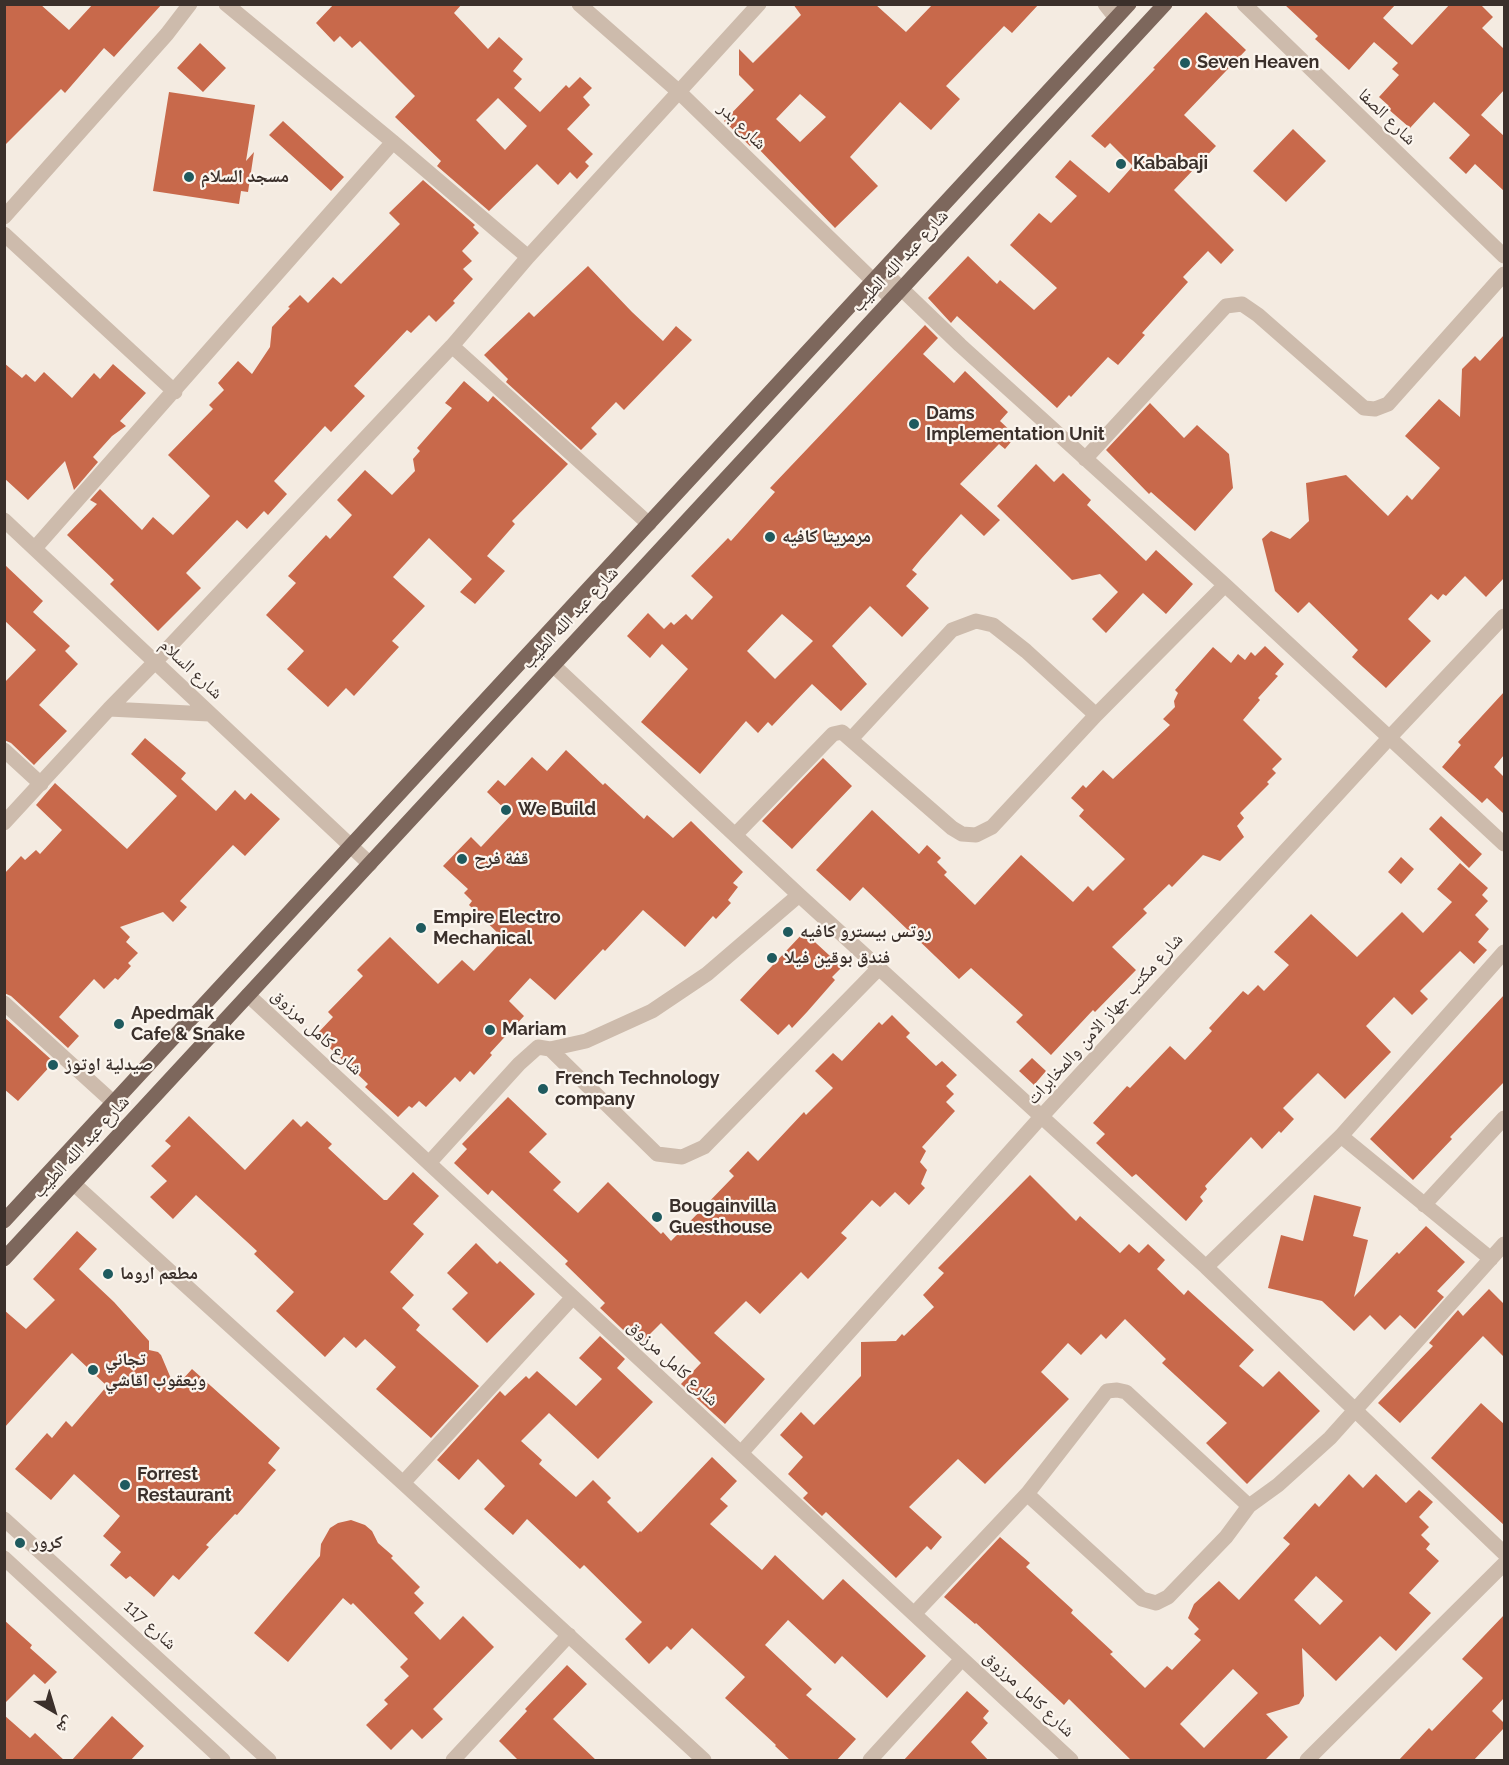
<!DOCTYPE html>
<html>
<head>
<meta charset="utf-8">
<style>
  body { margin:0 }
  #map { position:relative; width:1509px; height:1765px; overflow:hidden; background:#f4ebe1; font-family:Raleway,"Noto Naskh Arabic",sans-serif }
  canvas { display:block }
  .frame { position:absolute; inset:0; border:6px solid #3b302b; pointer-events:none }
  .north { position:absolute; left:24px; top:1681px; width:60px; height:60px; -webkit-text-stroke:4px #fbf5ee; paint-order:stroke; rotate:142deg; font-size:16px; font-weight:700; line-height:24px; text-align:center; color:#3b302b }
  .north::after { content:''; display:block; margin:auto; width:21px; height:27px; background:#3b302b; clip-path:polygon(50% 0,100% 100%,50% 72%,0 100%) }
</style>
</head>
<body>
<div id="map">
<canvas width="1509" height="1765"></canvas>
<div class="frame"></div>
<div class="north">ش</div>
</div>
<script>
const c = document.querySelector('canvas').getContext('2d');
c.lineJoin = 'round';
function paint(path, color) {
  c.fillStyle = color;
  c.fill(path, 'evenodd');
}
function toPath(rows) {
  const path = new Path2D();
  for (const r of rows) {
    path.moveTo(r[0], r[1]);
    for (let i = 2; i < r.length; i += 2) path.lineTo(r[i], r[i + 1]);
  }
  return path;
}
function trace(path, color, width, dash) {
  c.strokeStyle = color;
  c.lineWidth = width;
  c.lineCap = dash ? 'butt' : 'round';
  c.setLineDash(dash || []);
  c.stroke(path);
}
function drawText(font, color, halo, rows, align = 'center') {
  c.font = font + ' Raleway,"Noto Naskh Arabic",sans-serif';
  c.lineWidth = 4.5;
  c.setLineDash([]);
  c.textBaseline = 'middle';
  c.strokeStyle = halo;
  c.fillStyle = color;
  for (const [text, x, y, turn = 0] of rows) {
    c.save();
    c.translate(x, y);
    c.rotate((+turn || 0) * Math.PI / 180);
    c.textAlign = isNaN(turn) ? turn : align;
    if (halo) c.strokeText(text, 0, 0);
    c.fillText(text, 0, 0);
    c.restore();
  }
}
paint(toPath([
  [4,4,40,4,69,30,93,4,162,4,114,57,104,48,65,93,61,89,4,146],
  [334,4,462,4,454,13,488,49,499,37,523,59,513,71,522,79,514,88,540,112,566,85,569,88,580,77,592,88,583,97,590,105,567,129,593,154,585,162,589,166,577,179,570,172,558,185,537,164,489,211,437,166,441,161,395,117,415,96,360,41,352,48,340,36,334,42,316,23],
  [498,98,527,126,505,150,476,120],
  [793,4,875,4,906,32,933,4,1039,4,1012,33,1004,26,946,86,960,99,931,130,900,102,850,157,878,186,835,228,753,143,750,146,724,121,754,90,739,75,739,49,753,63,801,15],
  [800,94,826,117,800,142,776,119],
  [1284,4,1396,4,1383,18,1412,45,1450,4,1480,4,1493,17,1482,28,1504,49,1504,90,1481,115,1504,136,1504,191,1475,164,1466,174,1449,158,1470,135,1434,102,1410,128,1387,108,1389,106,1379,97,1399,75,1392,69,1398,63,1374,42,1349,70,1315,39,1318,36],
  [1206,12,1246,50,1184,115,1216,146,1174,190,1234,250,1221,264,1208,251,1183,277,1188,282,1142,333,1145,335,1118,365,1108,357,1071,397,1069,395,1057,408,957,316,951,323,928,298,968,256,997,284,1000,280,1034,310,1057,288,1010,245,1039,213,1051,223,1077,196,1055,177,1070,160,1109,193,1133,166,1110,143,1105,148,1091,136,1155,69,1153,68],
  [200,43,226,68,203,92,177,68],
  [169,92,255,105,246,161,254,152,248,192,241,191,239,204,153,191],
  [283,121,344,177,331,191,269,135],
  [1293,129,1326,161,1286,202,1253,171],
  [423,180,475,225,473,227,479,233,462,251,472,261,463,269,473,279,453,301,455,303,436,322,429,315,411,333,407,330,354,386,365,396,331,432,325,426,274,481,287,494,268,515,264,511,247,529,237,520,186,573,201,588,158,631,110,584,114,580,67,535,97,504,90,500,100,489,142,530,153,517,173,535,210,496,168,455,213,409,209,405,224,390,218,383,238,361,252,374,270,347,272,327,290,308,288,307,300,295,308,303,333,277,341,284,400,224,389,213],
  [588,266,632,312,663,341,676,326,692,340,624,410,616,402,591,428,597,434,581,450,506,382,508,379,484,355,529,312,534,317],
  [925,325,938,338,923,354,954,383,965,371,1008,412,1000,421,1016,436,1005,449,999,444,960,484,1000,520,984,536,961,514,921,559,912,570,917,574,906,586,929,608,902,637,870,606,832,646,867,684,841,711,812,684,772,726,768,722,758,733,746,721,700,774,641,722,688,669,662,644,650,658,627,636,648,613,664,629,671,622,674,625,686,614,692,620,713,597,691,576,728,538,731,541,775,492,770,488],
  [782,614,813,641,775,679,747,651],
  [1504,335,1504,578,1486,597,1465,576,1446,596,1443,594,1438,600,1431,594,1408,619,1431,641,1386,688,1352,657,1358,650,1309,602,1298,613,1275,591,1262,539,1271,531,1290,539,1309,521,1306,483,1346,475,1388,516,1407,495,1412,500,1440,468,1405,436,1439,399,1460,417,1462,369,1475,356,1480,361],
  [4,363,22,378,26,374,35,382,44,372,72,398,94,373,100,379,113,364,146,393,120,421,126,426,112,436,93,457,98,462,74,490,65,461,28,500,4,478],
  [464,381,488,402,493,396,568,464,512,521,515,524,487,556,505,571,475,604,460,592,472,579,429,538,393,577,425,606,392,641,399,647,354,696,346,688,328,707,287,669,304,651,266,615,296,583,288,576,326,535,330,539,352,515,337,500,365,470,392,495,415,471,413,459,420,451,417,448,452,408,445,403],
  [1150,403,1184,438,1197,425,1229,454,1233,488,1195,531,1151,492,1149,494,1106,450],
  [1036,464,1054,482,1063,473,1091,500,1087,505,1146,561,1156,550,1193,584,1166,614,1143,593,1106,633,1092,619,1118,592,1100,574,1072,580,997,506],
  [4,564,43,601,33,612,70,646,65,651,78,664,39,705,67,731,34,765,11,743,4,740,4,683,36,650,4,620],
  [1265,646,1284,664,1275,674,1278,676,1258,698,1260,700,1243,720,1282,759,1272,769,1276,773,1267,782,1269,784,1240,813,1244,818,1237,826,1244,837,1220,861,1203,855,1172,887,1169,884,1143,909,1147,913,1112,947,1136,970,1095,1012,1093,1010,1051,1055,1016,1022,1023,1015,971,968,959,979,863,887,850,901,816,870,872,810,919,854,927,845,941,858,937,862,947,872,944,875,975,905,1021,855,1073,902,1088,886,1093,891,1125,859,1079,816,1084,810,1071,798,1083,785,1086,788,1103,770,1113,779,1170,725,1163,719,1175,707,1174,701,1178,693,1175,690,1213,647,1231,663,1238,654,1245,660,1251,652,1255,656],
  [1504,692,1504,755,1494,767,1504,777,1504,814,1487,798,1482,803,1442,767,1461,745,1458,742],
  [145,738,186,773,181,779,216,811,235,790,245,800,251,793,280,819,245,856,233,845,180,901,187,907,173,922,163,912,120,927,130,937,126,942,138,953,128,963,131,966,118,980,115,978,104,989,94,979,59,1017,79,1036,68,1048,11,996,4,993,4,874,21,856,25,860,36,850,40,854,62,830,36,805,55,783,127,849,177,796,131,754],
  [566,750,603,785,605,783,644,819,647,815,673,838,691,821,743,872,733,883,738,887,728,900,731,903,716,919,713,916,685,947,643,910,605,951,603,949,555,1000,530,978,509,1001,524,1016,490,1053,492,1055,474,1075,470,1071,460,1082,455,1077,426,1107,419,1101,412,1108,409,1106,398,1117,365,1087,368,1084,316,1035,333,1017,328,1012,363,976,357,970,390,937,438,984,462,960,474,971,504,939,469,905,472,901,464,893,468,889,443,866,471,837,481,847,511,815,487,792,498,780,505,786,532,757,547,771],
  [823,758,852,786,792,849,762,821],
  [1441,816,1482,854,1469,868,1429,829],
  [1401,857,1414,869,1401,884,1388,872],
  [1460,863,1488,888,1482,895,1488,901,1475,915,1489,929,1478,942,1487,950,1474,964,1460,951,1420,991,1428,999,1412,1015,1394,997,1366,1026,1391,1052,1345,1099,1318,1073,1283,1108,1294,1119,1281,1133,1279,1131,1262,1149,1251,1137,1205,1186,1207,1189,1200,1197,1203,1201,1186,1221,1136,1174,1132,1177,1096,1143,1105,1134,1093,1123,1127,1086,1130,1088,1170,1046,1185,1060,1212,1031,1209,1028,1243,991,1248,995,1258,985,1264,991,1289,965,1274,952,1311,914,1357,957,1402,912,1423,933,1452,902,1437,889],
  [804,932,842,967,832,977,835,980,807,1012,792,1028,789,1024,778,1035,740,1000],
  [1504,995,1504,1082,1450,1137,1452,1139,1413,1180,1370,1139],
  [892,1015,910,1033,906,1037,936,1066,942,1061,957,1075,946,1086,954,1094,946,1102,955,1111,922,1147,926,1151,920,1162,927,1170,921,1184,925,1188,909,1205,895,1192,880,1207,872,1200,841,1233,847,1238,808,1279,801,1272,760,1314,746,1301,714,1333,765,1379,725,1424,681,1384,701,1363,661,1323,639,1345,600,1308,605,1303,565,1264,568,1261,492,1190,488,1195,454,1163,467,1149,462,1144,508,1097,547,1134,529,1152,561,1182,553,1190,578,1213,608,1182,661,1234,663,1232,671,1241,734,1176,729,1171,748,1151,758,1161,804,1112,806,1115,833,1088,815,1071,833,1053,842,1061,879,1022,882,1025],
  [4,1017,54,1062,18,1101,4,1089],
  [1032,1058,1046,1071,1034,1085,1019,1071],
  [189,1116,245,1170,293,1119,301,1127,307,1121,332,1144,328,1148,384,1200,387,1200,413,1172,439,1196,413,1224,424,1234,390,1272,414,1295,402,1308,420,1325,416,1330,479,1386,431,1438,376,1389,396,1367,365,1339,356,1348,344,1337,325,1357,276,1311,294,1292,254,1254,257,1251,196,1195,173,1219,150,1197,167,1181,151,1166,171,1146,165,1141],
  [1030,1175,1076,1221,1080,1216,1120,1253,1129,1244,1139,1253,1148,1244,1165,1260,1157,1269,1184,1295,1188,1290,1254,1350,1239,1366,1263,1387,1279,1371,1320,1411,1247,1484,1206,1443,1227,1423,1162,1363,1166,1359,1125,1319,1106,1339,1101,1334,1081,1355,1068,1343,1041,1372,1069,1399,985,1484,958,1459,909,1507,942,1537,931,1550,927,1546,896,1578,826,1512,822,1516,803,1498,808,1493,788,1474,803,1457,780,1435,801,1412,814,1425,861,1376,861,1342,896,1341,902,1334,904,1336,934,1307,923,1295,944,1273,938,1268],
  [1314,1195,1361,1207,1353,1236,1368,1240,1354,1297,1397,1252,1399,1254,1426,1226,1465,1262,1437,1291,1444,1297,1415,1329,1400,1315,1385,1330,1370,1315,1354,1331,1322,1301,1268,1288,1281,1235,1303,1241],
  [77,1231,97,1249,79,1269,114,1302,149,1341,149,1350,158,1352,161,1355,175,1388,192,1369,280,1448,268,1463,276,1470,237,1515,235,1514,206,1545,209,1547,179,1580,173,1575,154,1597,130,1576,126,1579,110,1565,121,1552,103,1536,120,1516,74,1474,51,1500,15,1469,47,1433,52,1438,66,1421,72,1427,107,1386,72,1353,4,1428,4,1310,26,1329,55,1300,33,1279],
  [476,1243,497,1264,500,1261,535,1294,487,1343,452,1309,468,1293,447,1273],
  [1489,1289,1504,1304,1504,1357,1483,1336,1400,1423,1378,1403,1433,1346,1429,1343,1458,1310,1463,1316],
  [600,1336,625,1359,617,1368,653,1402,598,1459,549,1413,521,1441,542,1460,539,1464,576,1497,593,1480,611,1498,607,1502,638,1533,640,1531,641,1532,712,1457,737,1481,720,1499,728,1506,710,1524,762,1570,775,1555,823,1600,843,1579,926,1656,887,1698,842,1656,835,1664,788,1620,765,1645,812,1689,806,1695,856,1739,836,1761,791,1761,775,1746,776,1745,725,1698,745,1677,692,1628,671,1650,667,1646,649,1664,625,1639,642,1622,584,1565,580,1569,527,1519,513,1535,484,1509,505,1486,478,1459,459,1480,437,1460,500,1391,505,1396,526,1376,529,1379,537,1371,576,1406,602,1379,579,1358],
  [1481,1403,1504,1424,1504,1525,1431,1458],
  [1349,1474,1363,1488,1376,1474,1406,1503,1419,1490,1433,1502,1419,1517,1429,1527,1421,1535,1430,1544,1426,1549,1439,1561,1409,1593,1431,1613,1396,1651,1380,1636,1336,1681,1302,1648,1304,1696,1299,1704,1266,1714,1288,1737,1264,1761,1132,1761,1069,1699,1064,1705,976,1623,975,1624,944,1597,1000,1537,1030,1563,1026,1567,1073,1610,1071,1613,1113,1652,1110,1654,1145,1688,1167,1666,1172,1670,1201,1640,1194,1634,1199,1629,1188,1618,1194,1604,1219,1581,1239,1600,1290,1544,1283,1538,1315,1503,1319,1507],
  [1316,1576,1343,1601,1320,1625,1294,1600],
  [1233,1669,1258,1693,1204,1748,1180,1724],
  [351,1520,365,1525,372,1531,378,1543,393,1556,391,1558,420,1587,414,1593,424,1603,414,1613,440,1640,463,1616,494,1647,433,1709,443,1719,422,1739,412,1729,391,1750,366,1725,388,1704,384,1700,409,1676,400,1667,408,1659,353,1603,351,1605,343,1598,288,1662,254,1633,320,1556,321,1544,330,1528,338,1523],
  [1504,1615,1504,1698,1492,1711,1504,1723,1504,1728,1473,1761,1398,1761,1429,1728,1432,1731,1483,1678,1462,1659],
  [4,1620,32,1645,30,1648,57,1672,45,1684,34,1674,4,1704],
  [567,1665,587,1684,553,1719,597,1761,519,1761,499,1741,527,1711,525,1709],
  [967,1691,989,1711,983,1718,988,1723,971,1742,989,1761,903,1761],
  [4,1715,30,1738,35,1733,65,1761,4,1761],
  [112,1716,144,1746,130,1761,71,1761]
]), '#c8694b');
trace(toPath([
  [226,4,393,142,528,257],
  [579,4,678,91,892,299],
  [1105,4,1116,18],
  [1244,4,1504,256],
  [4,217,167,34,190,4],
  [4,234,175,392],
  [883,271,960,345,1225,585,1504,844],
  [452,346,649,524],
  [1085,459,1226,306,1242,304,1258,315,1364,408,1375,409,1388,404,1504,274],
  [4,520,370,864],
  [35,548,393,142],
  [553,665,799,895,1206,1267,1504,1553],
  [109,709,209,714],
  [852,738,952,630,976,621,993,625,1026,651,1096,715],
  [4,750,41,784],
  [4,823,109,709,155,662,452,346,528,257,759,4],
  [735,835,833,734,842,732,952,828,962,834,976,835,992,827,1096,715,1225,585],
  [248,995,1071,1760],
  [4,1003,114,1103],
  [550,1049,586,1041,652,1011,707,974,799,895],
  [1341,1136,1491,1259],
  [429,1163,519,1064,538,1047,550,1049,657,1154,682,1157,704,1147,880,967],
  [74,1184,403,1483,704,1760],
  [1424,1205,1504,1118],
  [1206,1267,1341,1136,1504,952],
  [741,1453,1041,1117,1390,737,1504,616],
  [403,1483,573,1297],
  [1027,1494,1142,1599,1156,1603,1168,1597,1226,1537,1249,1506],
  [4,1519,269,1760],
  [4,1558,223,1760],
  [914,1614,1027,1494,1107,1391,1117,1390,1126,1392,1249,1506,1278,1485,1330,1438,1504,1244],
  [453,1760,569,1635],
  [870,1760,962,1659],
  [1307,1760,1504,1564]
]), '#cdbbac', 15);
trace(toPath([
  [4,1221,1129,4],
  [4,1259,1165,4]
]), '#7d675c', 15);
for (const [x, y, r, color] of [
  [1185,63,6,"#1f5a5e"],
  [1121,164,6,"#1f5a5e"],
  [189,177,6,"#1f5a5e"],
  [914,424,6,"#1f5a5e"],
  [770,537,6,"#1f5a5e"],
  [506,810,6,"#1f5a5e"],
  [462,859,6,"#1f5a5e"],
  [421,928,6,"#1f5a5e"],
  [788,932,6,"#1f5a5e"],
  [772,958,6,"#1f5a5e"],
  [119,1024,6,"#1f5a5e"],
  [490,1030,6,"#1f5a5e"],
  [53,1065,6,"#1f5a5e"],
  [543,1089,6,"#1f5a5e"],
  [657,1217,6,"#1f5a5e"],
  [108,1274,6,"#1f5a5e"],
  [93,1370,6,"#1f5a5e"],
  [125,1485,6,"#1f5a5e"],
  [20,1543,6,"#1f5a5e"]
]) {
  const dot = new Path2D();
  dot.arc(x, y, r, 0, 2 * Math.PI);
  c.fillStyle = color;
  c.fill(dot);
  trace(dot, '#fbf5ee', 2);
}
drawText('bold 18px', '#3b302b', '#fbf5ee', [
  ["Seven Heaven",1197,63],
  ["Kababaji",1133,164],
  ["مسجد السلام",201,177],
  ["Dams",926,414],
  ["Implementation Unit",926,435],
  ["مرمريتا كافيه",782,537],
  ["We Build",518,810],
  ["قفة فرح",474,859],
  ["Empire Electro",433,918],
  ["Mechanical",433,939],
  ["روتس بيسترو كافيه",800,932],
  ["فندق بوقين فيلا",784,958],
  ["Apedmak",131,1014],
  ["Cafe & Snake",131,1035],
  ["Mariam",502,1030],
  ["صيدلية اوتوز",65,1065],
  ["French Technology",555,1079],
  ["company",555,1100],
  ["Bougainvilla",669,1207],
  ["Guesthouse",669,1228],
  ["مطعم اروما",120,1274],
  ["تجاني",105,1360],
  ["ويعقوب اقاشي",105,1381],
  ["Forrest",137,1475],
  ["Restaurant",137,1496],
  ["كرور",32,1543]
], 'left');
drawText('18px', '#3b302b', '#fbf5ee', [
  ["شارع الصفا",1387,117,44],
  ["شارع بدر",742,126,44],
  ["شارع عبد الله الطيب",900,261,-47],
  ["شارع عبد الله الطيب",570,618,-47],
  ["شارع السلام",191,669,43],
  ["شارع مكتب جهاز الامن والمخابرات",1105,1019,-48],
  ["شارع كامل مرزوق",317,1032,43],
  ["شارع عبد الله الطيب",81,1147,-47],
  ["شارع كامل مرزوق",673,1363,43],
  ["شارع 117",150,1625,42],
  ["شارع كامل مرزوق",1029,1694,43]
]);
</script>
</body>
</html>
